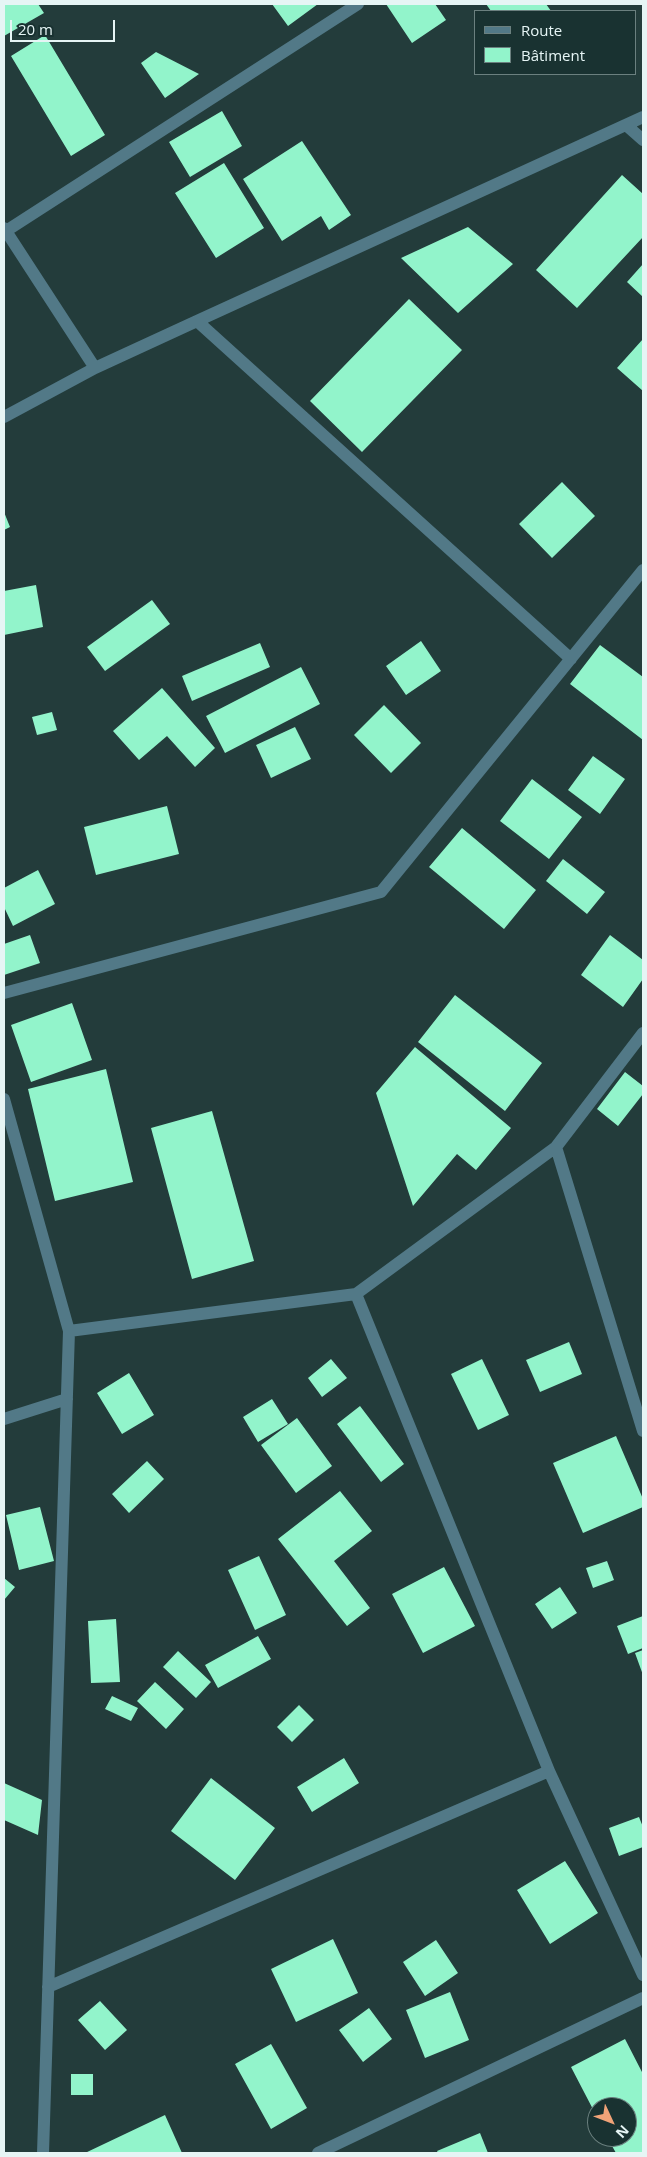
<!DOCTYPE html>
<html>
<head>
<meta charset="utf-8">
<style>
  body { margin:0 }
  #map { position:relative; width:647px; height:2157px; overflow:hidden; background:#233c3b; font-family:"Open Sans",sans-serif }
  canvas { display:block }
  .frame { position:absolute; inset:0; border:5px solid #e6f5f5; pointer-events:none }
  .legend { position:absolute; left:474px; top:10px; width:162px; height:65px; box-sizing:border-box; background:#193231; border:1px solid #6b807f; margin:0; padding:6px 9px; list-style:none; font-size:15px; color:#e6f5f5 }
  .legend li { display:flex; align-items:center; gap:10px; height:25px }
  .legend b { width:25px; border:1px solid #6b807f }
  .north { position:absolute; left:587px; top:2097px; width:50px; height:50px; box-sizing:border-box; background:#193231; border:1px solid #6b807f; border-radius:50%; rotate:133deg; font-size:14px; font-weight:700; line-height:20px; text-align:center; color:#e6f5f5 }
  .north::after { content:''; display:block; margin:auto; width:18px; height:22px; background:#f0a378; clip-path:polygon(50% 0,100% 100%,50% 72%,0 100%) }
  .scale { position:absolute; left:10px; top:20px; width:105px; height:22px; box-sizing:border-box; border:2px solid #e6f5f5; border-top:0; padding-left:6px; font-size:15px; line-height:18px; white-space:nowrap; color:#e6f5f5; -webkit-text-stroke:4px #193231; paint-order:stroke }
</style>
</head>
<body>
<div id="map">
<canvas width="647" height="2157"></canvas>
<div class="frame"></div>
<ul class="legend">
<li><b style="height:6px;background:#527987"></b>Route</li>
<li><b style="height:14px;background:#92f4cb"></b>Bâtiment</li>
</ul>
<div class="north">N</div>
<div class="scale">20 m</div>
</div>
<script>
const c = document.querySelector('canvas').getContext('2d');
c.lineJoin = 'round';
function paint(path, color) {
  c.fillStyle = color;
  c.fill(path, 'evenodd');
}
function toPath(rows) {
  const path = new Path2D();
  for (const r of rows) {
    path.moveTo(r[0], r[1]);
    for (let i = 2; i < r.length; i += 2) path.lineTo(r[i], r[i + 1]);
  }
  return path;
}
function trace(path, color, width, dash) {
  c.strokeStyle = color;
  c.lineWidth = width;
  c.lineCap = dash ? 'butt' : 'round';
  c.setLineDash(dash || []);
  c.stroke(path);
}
paint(toPath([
  [4,4,38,4,44,13,4,36],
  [272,4,318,4,288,26],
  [386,4,435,4,446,20,412,43],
  [486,4,546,4,551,11,491,11],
  [45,35,105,135,71,156,11,56],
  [156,52,199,74,165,98,141,63],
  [222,111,242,146,190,177,169,142],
  [302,141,351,215,329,230,321,216,282,241,243,179],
  [224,163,264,228,216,258,175,193],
  [622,175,643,194,643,237,577,308,536,270],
  [468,227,513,264,458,313,401,258],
  [643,264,643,297,627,282],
  [409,299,462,350,362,452,310,401],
  [643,339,643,391,617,368],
  [562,482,595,516,552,558,519,524],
  [4,512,10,527,4,530],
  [36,585,43,627,4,635,4,591],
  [152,600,170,624,105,671,87,647],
  [421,641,441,671,406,695,386,666],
  [260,643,270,667,192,701,182,676],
  [600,645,643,677,643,740,570,684],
  [301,667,320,704,225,753,206,716],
  [162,688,215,748,195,767,167,736,139,760,113,731],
  [384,705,421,743,391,773,354,735],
  [52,712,57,730,37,735,32,717],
  [295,727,311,759,271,778,256,745],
  [593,756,625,779,600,814,568,790],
  [532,779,582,817,549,859,500,821],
  [167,806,179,854,96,875,84,827],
  [462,828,536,890,504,929,429,867],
  [563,859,605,892,587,914,546,881],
  [38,870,55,904,13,926,4,907,4,888],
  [30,935,40,963,4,975,4,944],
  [610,935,643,960,643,979,623,1007,581,975],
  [455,995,542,1063,505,1111,418,1042],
  [72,1003,92,1060,31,1082,11,1025],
  [415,1047,511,1128,476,1170,457,1154,413,1206,376,1093],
  [106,1069,133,1182,55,1201,28,1089],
  [625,1072,643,1086,643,1094,618,1126,597,1109],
  [212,1111,254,1261,192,1279,151,1128],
  [569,1342,582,1374,540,1392,526,1360],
  [331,1359,347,1378,322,1397,308,1378],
  [482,1359,509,1415,478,1430,451,1374],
  [129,1373,154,1415,122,1434,97,1393],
  [272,1399,288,1424,258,1442,243,1417],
  [360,1406,404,1464,381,1482,337,1424],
  [297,1418,332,1466,296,1493,261,1445],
  [616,1436,643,1499,643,1507,583,1533,553,1463],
  [147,1461,164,1479,129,1513,112,1494],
  [340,1491,372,1531,334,1561,370,1608,347,1626,278,1539],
  [40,1507,54,1561,19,1570,6,1515],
  [259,1556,286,1615,255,1630,228,1570],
  [607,1561,614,1580,593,1588,586,1568],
  [444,1567,475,1626,423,1653,392,1594],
  [4,1578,15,1587,4,1600],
  [560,1587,577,1613,552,1629,535,1604],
  [643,1616,643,1648,628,1654,617,1626],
  [116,1619,120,1682,91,1683,88,1621],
  [258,1636,271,1659,218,1688,205,1665],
  [643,1650,643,1675,635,1653],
  [178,1651,211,1682,196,1698,163,1667],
  [155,1682,184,1709,166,1729,137,1701],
  [112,1696,138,1708,131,1721,105,1709],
  [299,1705,314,1720,292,1742,277,1727],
  [344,1758,359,1783,312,1812,297,1787],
  [211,1778,275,1828,235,1880,171,1831],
  [4,1783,42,1800,38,1835,4,1820],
  [639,1817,643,1827,643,1847,619,1856,609,1828],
  [565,1861,598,1913,550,1944,517,1890],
  [333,1939,358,1993,296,2022,271,1969],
  [436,1940,458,1973,425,1996,403,1962],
  [450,1992,469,2040,425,2058,406,2010],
  [100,2001,127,2030,105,2050,78,2020],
  [369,2008,392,2039,363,2062,339,2030],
  [625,2039,643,2074,643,2153,616,2153,607,2137,627,2137,627,2107,597,2107,597,2117,571,2067],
  [271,2044,307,2108,271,2129,235,2064],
  [71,2074,93,2074,93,2095,71,2095],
  [165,2115,182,2153,85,2153],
  [480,2133,488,2153,438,2153,437,2151]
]), '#92f4cb');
trace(toPath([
  [626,125,643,140],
  [4,228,95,368],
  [6,231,358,4],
  [197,321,571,659],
  [4,417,95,368,197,321,643,117],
  [4,993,381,892,643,570],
  [4,1099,69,1331,43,2153],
  [556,1147,643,1431],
  [356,1294,549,1771,643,1975],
  [69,1331,356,1294,556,1147,643,1033],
  [4,1419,67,1399],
  [48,1987,549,1771],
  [318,2153,643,1998]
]), '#527987', 12);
</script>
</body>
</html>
